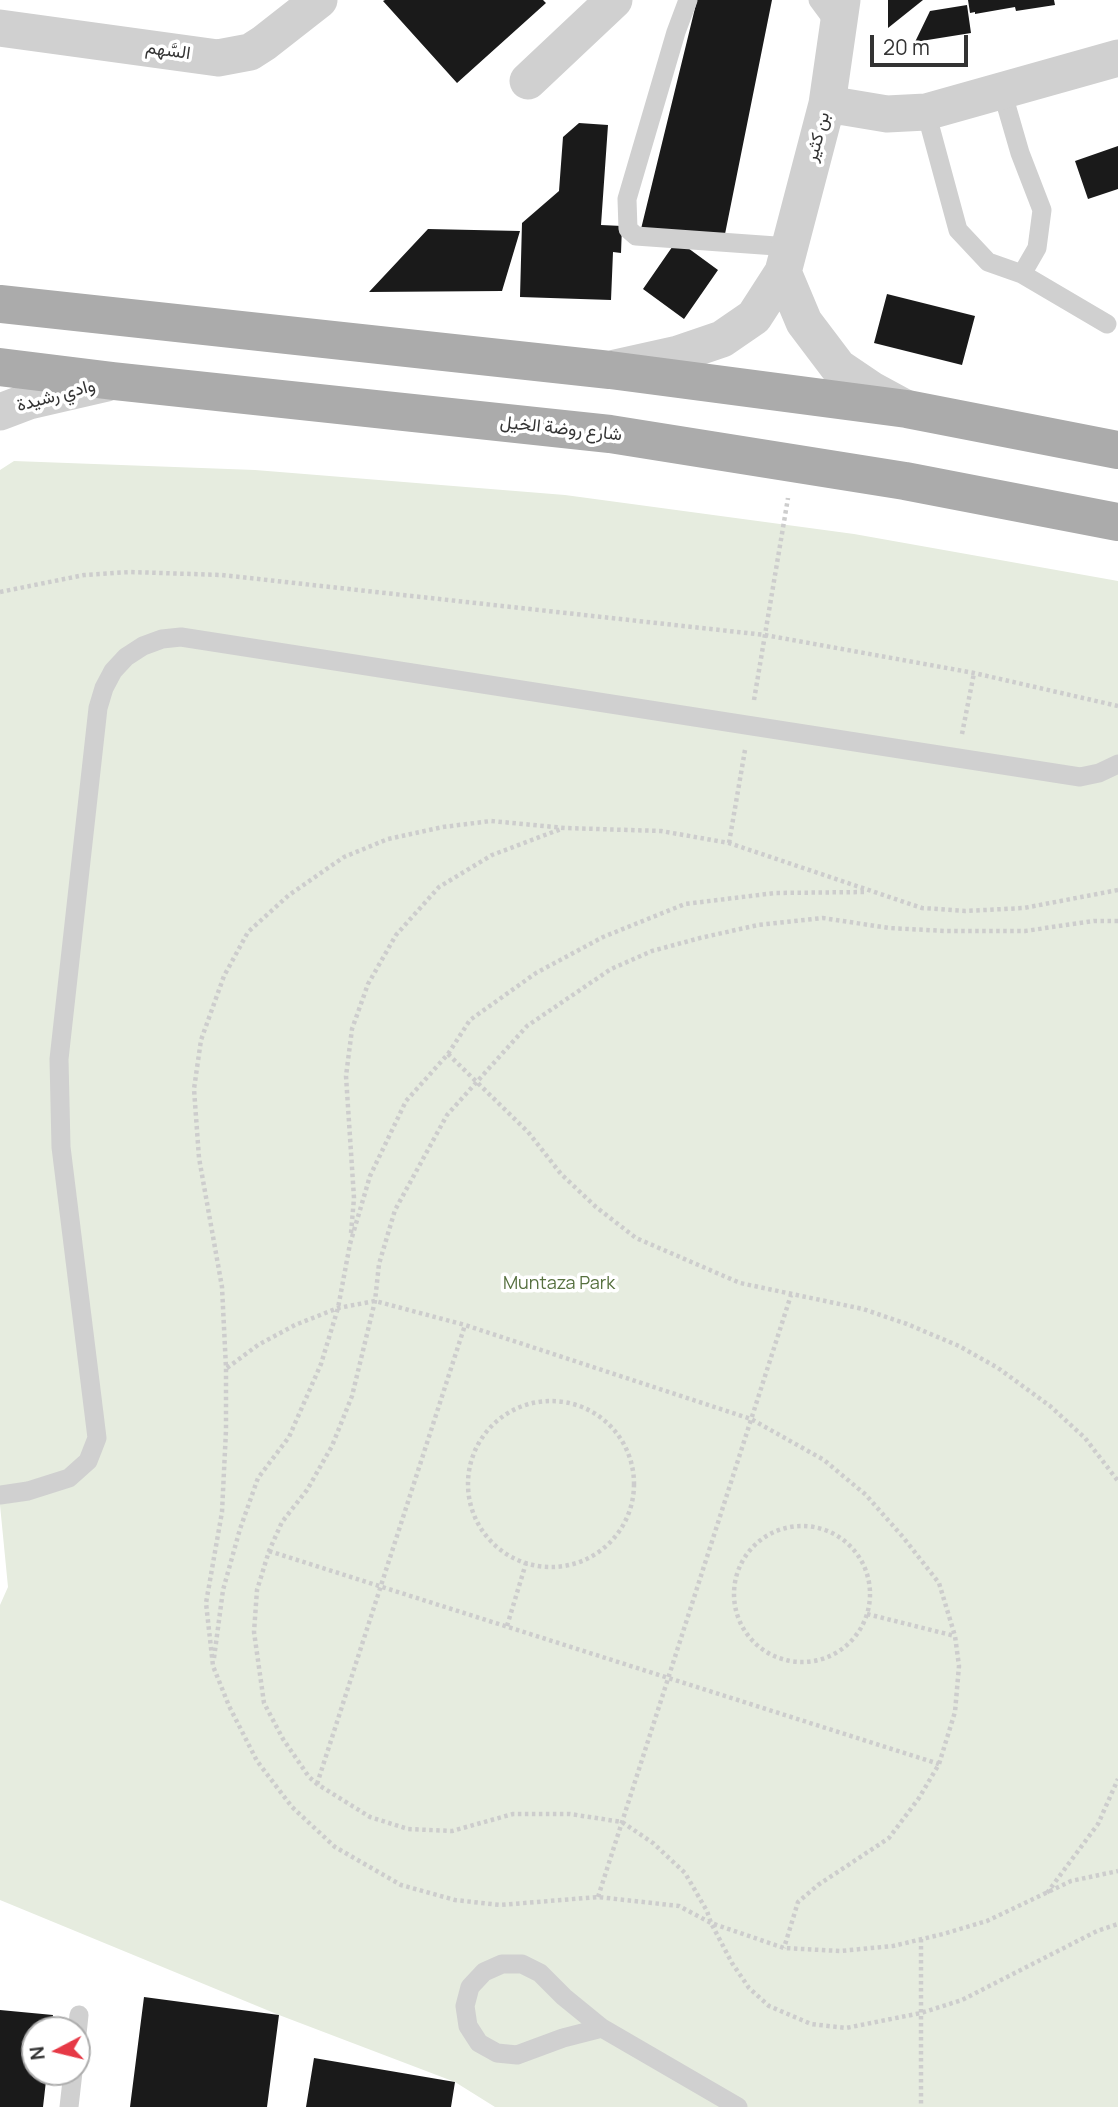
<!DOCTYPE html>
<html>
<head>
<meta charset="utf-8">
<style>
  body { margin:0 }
  #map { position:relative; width:1118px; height:2107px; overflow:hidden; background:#fff; font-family:Manrope,sans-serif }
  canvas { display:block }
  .north { position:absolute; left:21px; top:2016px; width:70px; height:70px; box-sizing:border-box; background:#fff; border:2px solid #adadad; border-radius:50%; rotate:263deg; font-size:19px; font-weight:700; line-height:28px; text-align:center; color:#333 }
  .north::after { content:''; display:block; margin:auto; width:24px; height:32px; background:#e63946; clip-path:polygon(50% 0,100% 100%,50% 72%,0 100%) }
  .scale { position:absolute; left:870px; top:35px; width:98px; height:32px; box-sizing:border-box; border:4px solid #333; border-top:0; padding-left:9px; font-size:21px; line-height:24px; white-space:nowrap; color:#333; -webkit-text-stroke:5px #fff; paint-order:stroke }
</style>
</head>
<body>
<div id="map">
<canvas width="1118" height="2107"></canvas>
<div class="north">N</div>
<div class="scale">20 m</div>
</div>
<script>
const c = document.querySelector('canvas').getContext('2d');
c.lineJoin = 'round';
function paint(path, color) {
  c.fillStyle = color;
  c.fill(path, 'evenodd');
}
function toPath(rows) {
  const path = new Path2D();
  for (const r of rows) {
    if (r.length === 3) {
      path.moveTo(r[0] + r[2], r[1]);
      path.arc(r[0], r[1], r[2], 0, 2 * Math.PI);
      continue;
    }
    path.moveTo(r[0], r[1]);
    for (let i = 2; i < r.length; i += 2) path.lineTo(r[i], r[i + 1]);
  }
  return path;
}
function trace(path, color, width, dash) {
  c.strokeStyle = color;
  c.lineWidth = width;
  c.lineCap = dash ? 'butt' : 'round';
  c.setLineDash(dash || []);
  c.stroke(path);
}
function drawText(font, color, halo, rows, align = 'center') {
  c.font = font + ' Manrope,Vazirmatn,sans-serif';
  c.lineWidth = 7;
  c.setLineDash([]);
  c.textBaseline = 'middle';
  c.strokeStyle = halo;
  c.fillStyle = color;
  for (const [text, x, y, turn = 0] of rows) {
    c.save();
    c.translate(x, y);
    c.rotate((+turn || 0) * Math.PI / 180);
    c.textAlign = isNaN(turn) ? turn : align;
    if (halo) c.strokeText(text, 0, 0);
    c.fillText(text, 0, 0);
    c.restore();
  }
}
paint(toPath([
  [14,461,255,470,565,495,854,534,1118,581,1118,2107,495,2107,455,2082,279,2015,0,1900,0,1605,8,1587,0,1505,0,470]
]), '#e6ecdf');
paint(toPath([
  [385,0,543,0,546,3,457,83,383,1],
  [697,0,772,0,724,239,641,229],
  [888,0,923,0,888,28],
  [968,0,1054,0,1055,5,1016,11,1015,7,975,14,975,12,970,13],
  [967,5,971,33,915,42,930,11],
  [579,123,608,125,601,225,622,226,621,253,613,252,611,300,520,297,522,223,559,191,563,137],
  [1118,146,1118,189,1088,199,1075,161],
  [428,229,520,231,502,291,369,292],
  [677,240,718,270,684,319,643,289],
  [887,294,975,316,962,365,874,343],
  [144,1997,279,2015,267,2107,130,2107],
  [0,2010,53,2015,51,2030,35,2030,35,2072,47,2072,43,2107,0,2107],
  [314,2058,455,2082,451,2107,306,2107]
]), '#1a1a1a');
trace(toPath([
  [0,592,84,575,130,572,222,575,765,635,974,673,1118,706],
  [754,700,788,498],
  [962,734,974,673],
  [729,843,745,750],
  [1118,890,1024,908,965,911,922,908,729,843,661,831,565,828,491,821,443,827,388,839,344,857,289,895,248,932,224,976,201,1040,194,1089,199,1158,222,1287,226,1368,226,1430,222,1512,206,1603,213,1666,229,1706,257,1761,292,1807,335,1847,401,1885,455,1900,500,1905,598,1897,679,1906,711,1923,784,1948,840,1951,893,1946,943,1934,987,1921,1071,1881,1118,1871],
  [1118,921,1094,921,1025,931,945,931,889,928,823,918,758,925,700,938,652,951,611,969,527,1026,447,1115,395,1210,379,1264,375,1301,352,1396,332,1446,307,1490,282,1522,269,1551,257,1590,254,1632,264,1703,283,1739,309,1777,317,1784,370,1817,408,1829,452,1831,513,1814,570,1814,622,1822,653,1843,685,1873,707,1911,711,1923,732,1963,749,1988,769,2006,811,2024,846,2028,921,2013,962,2000,1097,1931,1118,1924],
  [448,1054,528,1132,561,1174,596,1207,636,1238,740,1283,863,1309,907,1324,959,1346,998,1368,1050,1406,1085,1438,1118,1481],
  [351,1233,354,1198,346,1076,352,1029,368,984,396,935,439,887,492,855,561,829],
  [227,1368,258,1345,295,1325,338,1308,375,1301,465,1325,751,1419,824,1460,866,1495,903,1537,939,1583,955,1636,959,1666,955,1712,939,1764,919,1798,889,1838,818,1885,798,1902,784,1948],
  [551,1484,83],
  [802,1594,68],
  [269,1551,939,1764],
  [867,1614,955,1636],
  [507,1626,526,1563],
  [214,1658,223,1590,240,1529,258,1478,289,1437,321,1364,338,1308,350,1244,370,1176,406,1101,448,1054,470,1020,536,973,603,937,685,904,775,893,865,892],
  [317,1784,465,1325],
  [1047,1893,1098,1824,1118,1779],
  [598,1897,791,1295],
  [921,1939,921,2107]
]), '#cdcdcd', 4.5, [3.5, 3.5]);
trace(toPath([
  [688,0,676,32,627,199,628,229,636,236,790,247],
  [818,0,838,27],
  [1002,91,1020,153,1042,210,1037,248,1022,274],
  [926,112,958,230,988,262,1022,274,1107,324],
  [0,1495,28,1491,69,1478,88,1461,97,1438,61,1147,59,1059,98,708,104,688,113,671,126,657,143,646,162,639,181,637,1080,777,1099,773,1118,764],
  [602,2028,563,2038,517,2055,497,2053,479,2043,468,2026,465,2006,470,1987,484,1972,502,1964,522,1964,540,1973,564,1997,602,2028,738,2107],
  [77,2034,79,2015],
  [69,2107,73,2072]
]), '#d0d0d0', 19);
trace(toPath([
  [0,28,218,58,250,52,264,43,319,0],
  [528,81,614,0],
  [827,104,887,114,926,112,1118,58],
  [783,272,804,322,838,367,872,390,907,409],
  [615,368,678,354,722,339,754,317,783,272,827,104,842,0],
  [0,412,29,401,107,383]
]), '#d0d0d0', 37);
trace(toPath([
  [0,304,610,370,907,409,1118,450],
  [0,367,113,381,610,434,905,481,1118,522]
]), '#ababab', 38);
drawText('18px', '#333', '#fff', [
  ["السَّهم",168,51,8],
  ["بن كثير",818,137,-75],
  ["وادي رشيدة",56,396,-15],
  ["شارع روضة الخيل",561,429,6]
]);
drawText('18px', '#56703f', '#fff', [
  ["Muntaza Park",559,1284]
]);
</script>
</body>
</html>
